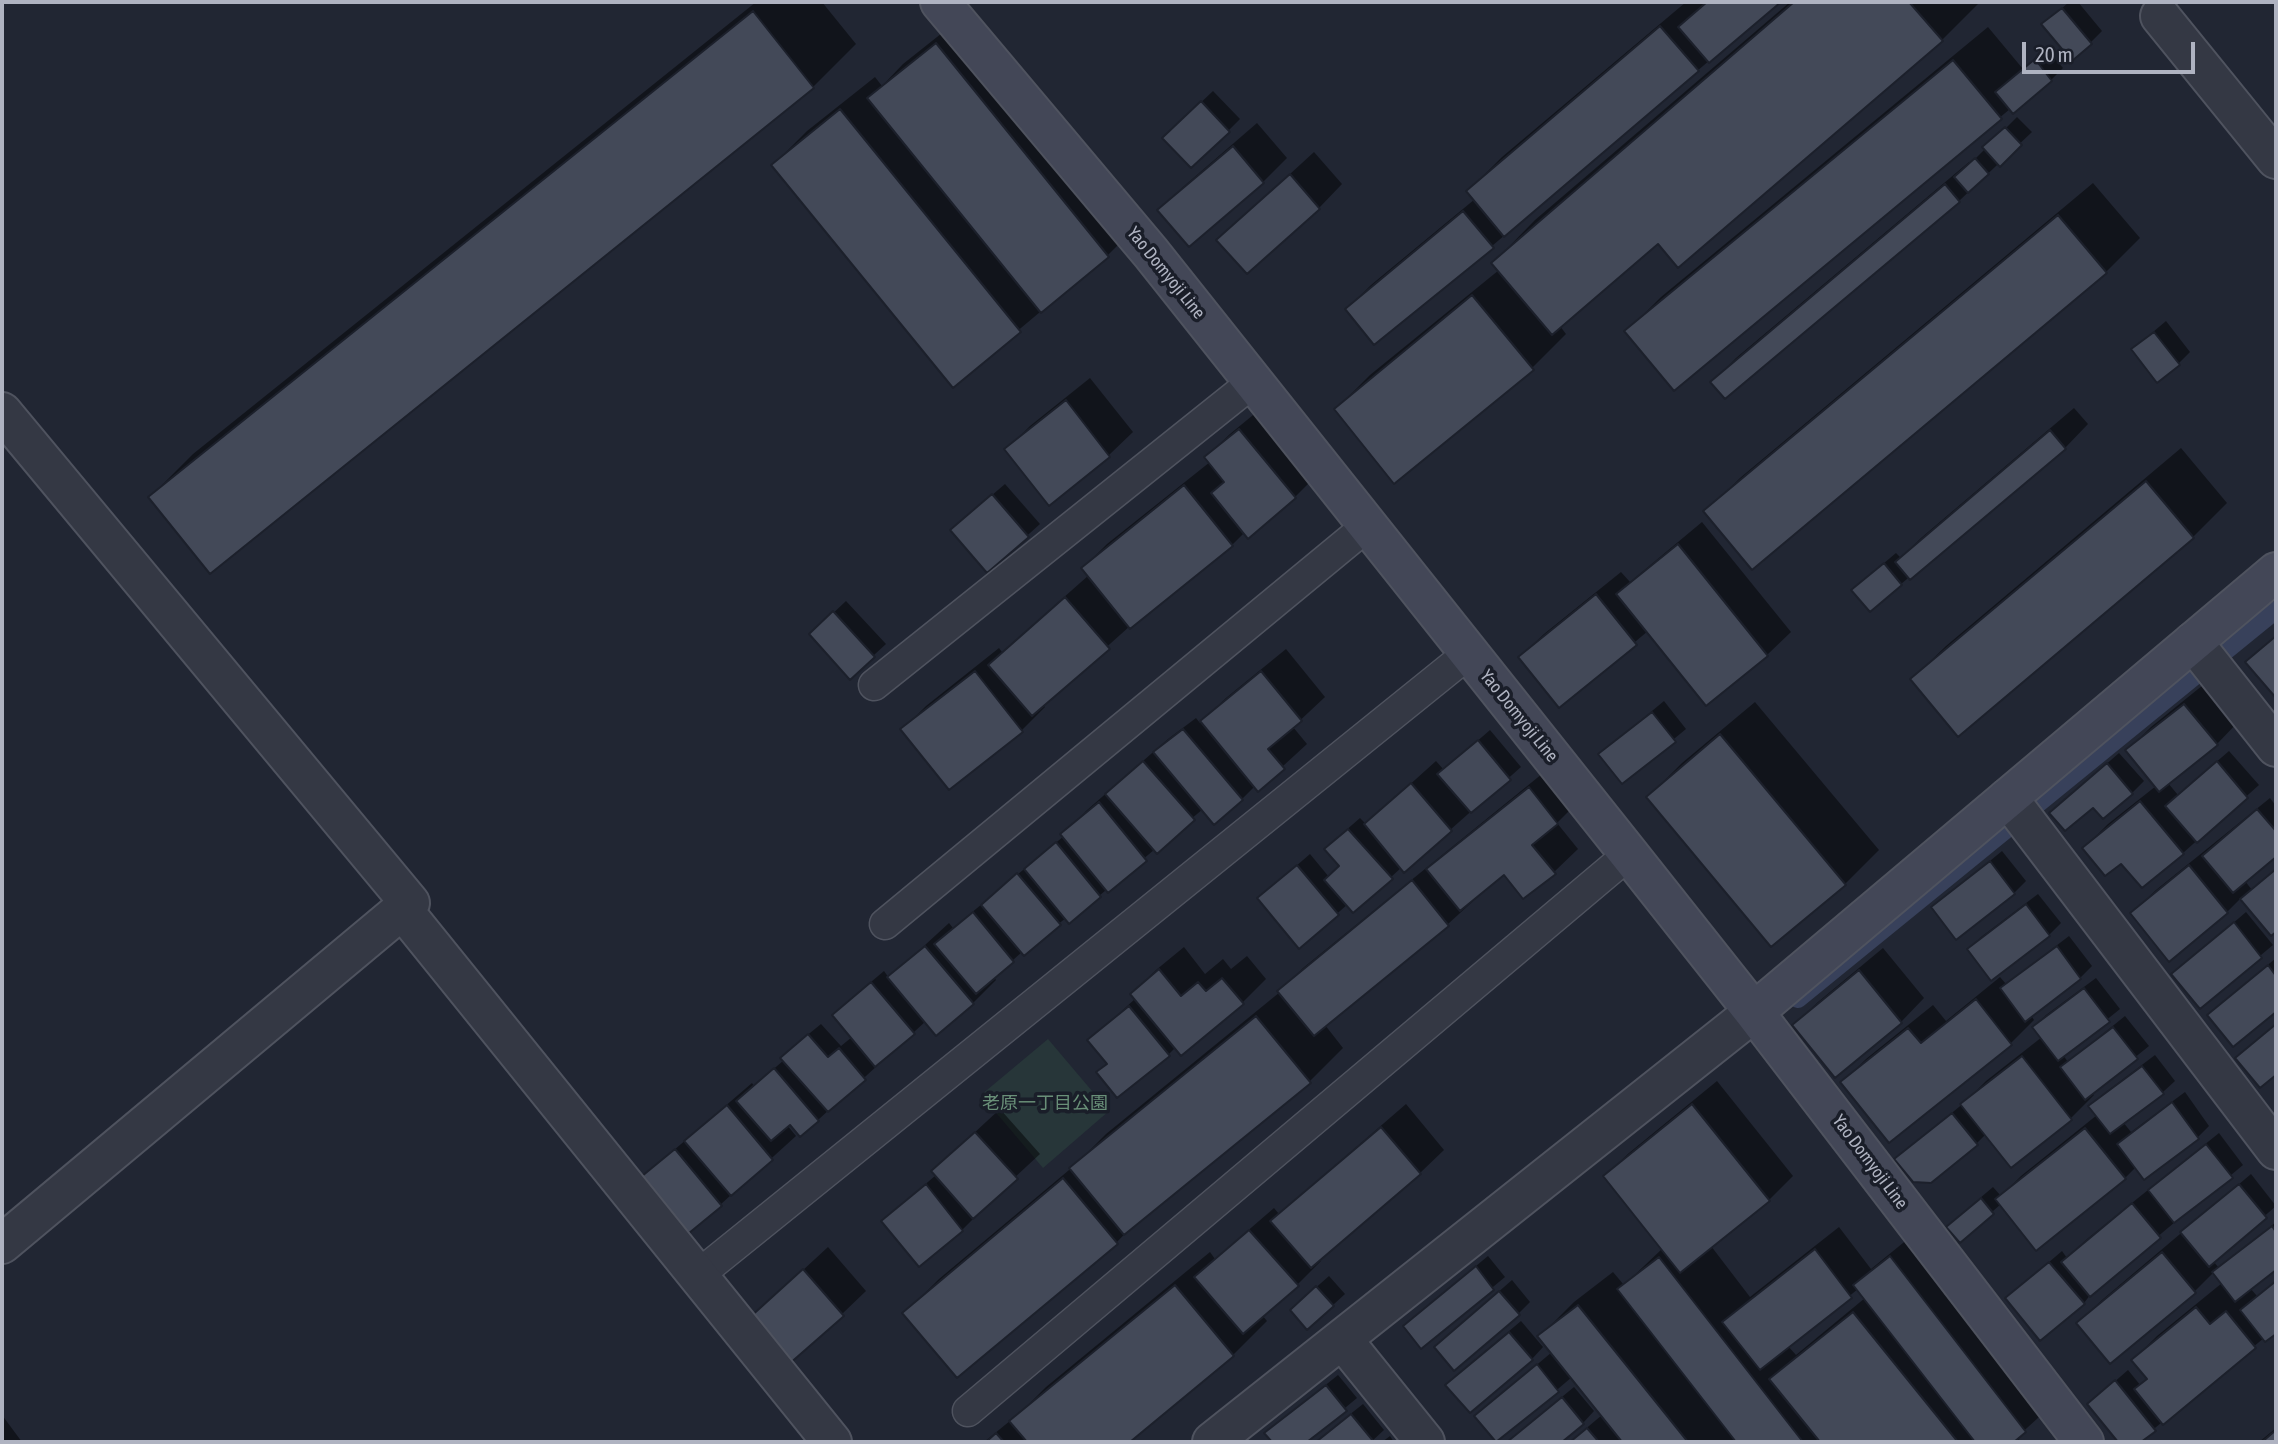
<!DOCTYPE html>
<html>
<head>
<meta charset="utf-8">
<style>
  body { margin:0 }
  #map { position:relative; width:2278px; height:1444px; overflow:hidden; background:#212633; font-family:"Asap Condensed",sans-serif }
  canvas { display:block }
  .frame { position:absolute; inset:0; border:4px solid #afb3c1; pointer-events:none }
  .scale { position:absolute; left:2022px; top:42px; width:173px; height:32px; box-sizing:border-box; border:4px solid #afb3c1; border-top:0; padding-left:9px; font-size:21px; line-height:24px; white-space:nowrap; color:#afb3c1; -webkit-text-stroke:5px #1a1e29; paint-order:stroke }
</style>
</head>
<body>
<div id="map">
<canvas width="2278" height="1444"></canvas>
<div class="frame"></div>
<div class="scale">20 m</div>
</div>
<script>
const c = document.querySelector('canvas').getContext('2d');
c.lineJoin = 'round';
function paint(path, color) {
  c.fillStyle = color;
  c.fill(path, 'evenodd');
}
function toPath(rows) {
  const path = new Path2D();
  for (const r of rows) {
    path.moveTo(r[0], r[1]);
    for (let i = 2; i < r.length; i += 2) path.lineTo(r[i], r[i + 1]);
  }
  return path;
}
function trace(path, color, width, dash) {
  c.strokeStyle = color;
  c.lineWidth = width;
  c.lineCap = dash ? 'butt' : 'round';
  c.setLineDash(dash || []);
  c.stroke(path);
}
function drawText(font, color, halo, rows, align = 'center') {
  c.font = font + ' "Asap Condensed","Noto Sans JP",sans-serif';
  c.lineWidth = 7;
  c.setLineDash([]);
  c.textBaseline = 'middle';
  c.strokeStyle = halo;
  c.fillStyle = color;
  for (const [text, x, y, turn = 0] of rows) {
    c.save();
    c.translate(x, y);
    c.rotate((+turn || 0) * Math.PI / 180);
    c.textAlign = isNaN(turn) ? turn : align;
    if (halo) c.strokeText(text, 0, 0);
    c.fillText(text, 0, 0);
    c.restore();
  }
}
paint(toPath([
  [1048,1039,1109,1111,1043,1168,981,1095]
]), '#273639');
paint(toPath([
  [756,2,822,2,856,44,813,87,210,572,150,497,193,454],
  [1686,2,1778,2,1492,246,1347,309,1371,285,1475,199,1468,191,1502,157],
  [1790,2,1980,2,1942,40,1658,241,1560,326,1566,334,1532,368,1336,409,1370,375,1499,270,1493,263,1535,220],
  [2069,2,2078,2,2102,31,2090,43,2044,24],
  [971,10,1142,221,1108,255,953,385,773,165,807,131,875,77,882,86,903,64],
  [1988,27,2023,69,2047,49,2063,68,2051,80,2010,109,1674,388,1627,331,1661,297],
  [1213,91,1240,119,1228,131,1176,126],
  [2017,117,2032,132,1959,201,1713,382,1736,358,1969,162,1971,163],
  [1257,123,1287,158,1263,182,1160,210,1183,187],
  [1314,152,1342,184,1319,208,1218,240],
  [2093,183,2140,238,2106,272,1706,512,1740,478],
  [2166,321,2190,352,2178,364,2133,349],
  [1090,378,1133,432,1109,455,1049,503,1006,450,1030,426],
  [1264,406,1319,473,1295,497,1249,536,1245,532,1232,545,1130,626,1043,704,1045,707,1022,730,949,788,903,729,926,706,999,648,1002,652,1089,575,1083,568,1107,544,1210,462,1206,457,1230,434],
  [2074,408,2088,424,2065,448,1901,584,1865,579,1896,553,1901,558,1921,538],
  [2181,448,2227,503,2193,537,1958,734,1912,679,1946,646],
  [1005,484,1040,524,988,571,964,519],
  [1702,522,1791,632,1767,655,1648,631,1560,705,1520,657,1544,634,1621,572,1630,582],
  [846,601,886,644,850,677,811,634],
  [2276,635,2276,695,2248,662],
  [1286,649,1325,697,1293,727,1307,744,1258,789,1255,786,1242,799,1203,809,1069,921,1066,918,1022,952,994,977,996,980,973,1003,926,1021,818,1120,790,1123,787,1125,796,1136,720,1205,638,1181,752,1083,754,1086,784,1060,794,1046,821,1024,841,1046,852,1037,834,1015,846,1003,884,971,889,978,949,923,953,928,1064,836,1086,811,1168,739,1196,718,1200,723,1226,698],
  [2208,681,2240,720,2217,744,2168,783,2178,795,2229,751,2259,785,2183,853,2122,861,2084,848,2108,824,2156,786,2128,750,2151,727],
  [1664,701,1686,729,1622,782,1600,754],
  [1755,702,1879,850,1845,884,1648,797,1682,763],
  [1490,730,1521,767,1405,870,1402,867,1354,911,1348,904,1299,947,1259,898,1310,854,1329,877,1341,866,1326,849,1337,838,1360,818,1366,824,1436,761,1444,770],
  [2119,753,2144,781,2132,793,2103,817,2093,805,2063,802],
  [1553,765,1581,799,1557,823,1578,849,1554,872,1504,873,1448,924,1325,1025,1343,1048,1309,1082,1137,1221,1117,1242,905,1313,939,1279,1075,1165,1106,1134,1280,992,1303,968],
  [2270,798,2276,806,2276,855,2245,881,2252,890,2276,870,2276,930,2271,934,2241,898,2227,912,2132,913,2156,890],
  [2002,851,2026,881,2014,893,1934,907],
  [2038,894,2061,923,2049,935,1992,978,1969,949,1981,937],
  [2246,912,2273,945,2200,1006,2174,974],
  [2069,936,2092,966,2080,978,2031,1015,2034,1020,2011,1043,1889,1141,1843,1082,1866,1059,1933,1005,1946,1021,2000,977,2006,984],
  [1184,947,1205,974,1223,959,1231,969,1247,956,1266,979,1243,1002,1181,1054,1176,1047,1168,1055,1108,1063,1090,1040,1136,998,1132,994,1156,970],
  [1883,948,1924,998,1901,1022,1794,1025,1818,1002],
  [2276,958,2276,1010,2233,1045,2221,1004],
  [2096,978,2120,1009,2063,1055,2068,1062,2125,1016,2149,1046,2092,1092,2094,1095,2071,1118,1986,1134,1977,1143,1896,1159,1965,1102,1986,1081,2042,1037,2034,1027,2046,1015],
  [2155,1055,2175,1081,2163,1092,2123,1122,2131,1132,2185,1092,2209,1126,2198,1137,2136,1167,2125,1178,2001,1204,1960,1240,1948,1227,1960,1215,1993,1187,2001,1196,2021,1176,2097,1115,2091,1106,2102,1095],
  [1717,1081,1793,1176,1769,1200,1711,1246,1750,1297,1839,1227,1871,1269,1914,1234,2049,1408,2017,1437,2021,1442,1570,1442,1602,1415,1572,1377,1497,1441,1476,1416,1552,1352,1540,1336,1574,1302,1613,1272,1624,1285,1663,1248,1605,1176,1629,1153],
  [1858,1289,1865,1298,1796,1355,1788,1346],
  [1406,1104,1444,1150,1420,1173,1319,1259,1321,1261,1297,1285,1262,1315,1267,1321,1233,1355,1127,1442,984,1442,1021,1412,1046,1387,1210,1252,1215,1259,1274,1208,1279,1214],
  [1000,1109,1040,1154,972,1217,974,1218,962,1230,883,1221,936,1175,933,1171],
  [2219,1133,2243,1165,2094,1290,2084,1303,2007,1298,2062,1251,2067,1258,2087,1239],
  [2251,1174,2276,1206,2213,1261,2219,1268,2276,1222,2276,1268,2250,1288,2257,1296,2276,1281,2276,1331,2265,1340,2264,1338,2138,1442,2120,1442,2089,1404,2128,1370,2141,1386,2148,1378,2133,1360,2157,1336,2222,1283,2214,1272,2195,1291,2110,1361,2078,1323,2102,1300],
  [828,1247,866,1291,842,1314,750,1319],
  [1488,1256,1505,1277,1422,1346,1417,1315],
  [1329,1276,1345,1294,1333,1305,1304,1298],
  [1512,1280,1530,1302,1518,1314,1448,1336],
  [1521,1321,1543,1347,1532,1359,1459,1373],
  [1338,1375,1357,1398,1304,1442,1274,1442,1266,1433],
  [1574,1387,1594,1411,1583,1423,1559,1442,1507,1442],
  [1363,1404,1384,1430,1371,1442,1315,1442],
  [2,1415,22,1442,2,1442],
  [2276,1428,2276,1442,2259,1442],
  [1390,1436,1394,1442,1382,1442]
]), '#0007');
trace(toPath([
  [1798,999,2276,610]
]), '#38415b', 18);
const building = toPath([
  [1707,2,1781,2,1709,63,1678,27,1707,2],
  [1794,2,1909,2,1943,41,1678,268,1658,244,1552,335,1491,263,1794,2],
  [2062,8,2092,44,2072,61,2041,24,2062,8],
  [753,11,814,88,210,574,148,497,753,11],
  [1660,26,1699,71,1504,237,1466,191,1660,26],
  [936,43,1109,257,1041,313,867,98,936,43],
  [2035,59,2052,81,2013,114,1995,92,2035,59],
  [1953,60,2002,119,1674,391,1624,331,1953,60],
  [1201,101,1230,132,1191,168,1162,138,1201,101],
  [840,109,1021,332,953,388,771,165,840,109],
  [2005,127,2022,145,2000,167,1982,147,2005,127],
  [1233,146,1264,183,1189,247,1157,210,1233,146],
  [1975,158,1989,174,1968,193,1954,177,1975,158],
  [1290,174,1320,209,1247,274,1216,240,1290,174],
  [1945,184,1960,202,1725,399,1710,382,1945,184],
  [1463,211,1494,248,1374,345,1345,309,1463,211],
  [2058,215,2107,273,1752,570,1703,511,2058,215],
  [1472,295,1534,370,1394,484,1334,409,1472,295],
  [2154,332,2180,365,2157,383,2131,349,2154,332],
  [1066,400,1110,457,1049,506,1004,449,1066,400],
  [1239,429,1296,498,1248,539,1211,493,1224,482,1204,457,1239,429],
  [2050,430,2066,449,1910,580,1895,562,2050,430],
  [2146,481,2194,538,1958,737,1910,679,2146,481],
  [1184,485,1233,546,1130,629,1081,568,1184,485],
  [992,494,1029,537,987,573,950,530,992,494],
  [1678,544,1768,656,1706,706,1616,594,1678,544],
  [1884,563,1902,585,1870,612,1851,590,1884,563],
  [1596,594,1637,645,1559,708,1518,657,1596,594],
  [1065,597,1110,649,1032,716,988,665,1065,597],
  [833,611,875,657,850,680,809,634,833,611],
  [2276,636,2276,698,2245,662,2276,636],
  [975,671,1023,732,949,790,900,729,975,671],
  [1261,671,1302,721,1268,749,1285,769,1258,792,1200,721,1261,671],
  [2184,704,2218,745,2159,792,2125,750,2184,704],
  [1652,712,1676,742,1622,784,1598,754,1652,712],
  [1183,729,1243,800,1214,825,1153,752,1183,729],
  [1720,734,1846,885,1771,947,1646,797,1720,734],
  [1478,740,1511,780,1471,813,1437,774,1478,740],
  [1143,761,1195,820,1157,854,1105,794,1143,761],
  [2217,761,2248,798,2197,843,2165,806,2217,761],
  [2107,763,2133,794,2103,819,2093,808,2065,831,2049,813,2107,763],
  [1411,783,1452,831,1404,873,1364,824,1411,783],
  [1529,787,1558,824,1532,845,1556,874,1523,899,1504,875,1460,911,1426,869,1529,787],
  [2140,801,2184,854,2142,888,2121,864,2105,876,2082,848,2140,801],
  [1099,802,1147,861,1108,893,1060,834,1099,802],
  [2257,809,2276,831,2276,857,2233,893,2202,856,2257,809],
  [1348,829,1393,879,1353,913,1324,880,1339,866,1324,849,1348,829],
  [1056,842,1101,897,1069,924,1024,869,1056,842],
  [1990,861,2015,894,1956,940,1931,907,1990,861],
  [1297,865,1339,915,1299,949,1257,898,1297,865],
  [2189,865,2228,913,2169,962,2130,913,2189,865],
  [2276,869,2276,932,2271,936,2240,899,2276,869],
  [1017,873,1061,925,1024,956,981,905,1017,873],
  [1412,880,1449,926,1314,1036,1277,991,1412,880],
  [2026,904,2050,936,1991,981,1967,949,2026,904],
  [973,912,1014,962,976,994,934,944,973,912],
  [2234,922,2262,958,2200,1009,2171,974,2234,922],
  [925,946,974,1004,936,1036,887,977,925,946],
  [2057,946,2081,979,2025,1022,2000,988,2057,946],
  [2268,965,2276,976,2276,1012,2233,1047,2207,1015,2268,965],
  [1159,969,1181,996,1198,982,1206,991,1222,978,1244,1004,1181,1056,1130,994,1159,969],
  [1859,970,1902,1023,1835,1078,1792,1025,1859,970],
  [871,982,915,1034,875,1067,832,1015,871,982],
  [2084,988,2110,1022,2058,1061,2032,1027,2084,988],
  [1976,999,2012,1045,1889,1143,1840,1082,1908,1028,1921,1043,1976,999],
  [1129,1006,1170,1056,1117,1098,1096,1072,1107,1064,1087,1040,1129,1006],
  [1256,1016,1311,1083,1124,1235,1069,1168,1256,1016],
  [2276,1024,2276,1075,2260,1088,2235,1058,2276,1024],
  [2113,1027,2138,1059,2085,1100,2060,1067,2113,1027],
  [808,1034,828,1057,839,1048,866,1080,828,1112,780,1058,808,1034],
  [2022,1056,2072,1120,2011,1168,1960,1104,2022,1056],
  [2142,1066,2164,1094,2110,1134,2088,1106,2142,1066],
  [774,1068,819,1121,800,1137,790,1125,771,1141,736,1101,774,1068],
  [2172,1102,2199,1139,2144,1180,2117,1144,2172,1102],
  [1692,1104,1770,1201,1680,1273,1603,1176,1692,1104],
  [727,1105,773,1160,731,1196,684,1141,727,1105],
  [1952,1113,1978,1145,1931,1183,1913,1182,1894,1159,1952,1113],
  [1381,1127,1421,1174,1311,1268,1270,1221,1381,1127],
  [2085,1128,2126,1179,2036,1251,1995,1199,2085,1128],
  [975,1132,1018,1179,973,1219,931,1171,975,1132],
  [2206,1144,2233,1178,2174,1223,2148,1190,2206,1144],
  [675,1149,722,1206,683,1238,636,1181,675,1149],
  [1063,1178,1118,1244,957,1378,902,1313,1063,1178],
  [926,1184,963,1231,919,1267,881,1221,926,1184],
  [2239,1184,2267,1218,2209,1267,2180,1232,2239,1184],
  [1981,1198,1994,1214,1960,1243,1946,1227,1981,1198],
  [2132,1203,2161,1238,2090,1297,2061,1262,2132,1203],
  [2272,1226,2276,1232,2276,1270,2235,1302,2212,1272,2272,1226],
  [1249,1230,1299,1286,1243,1334,1194,1277,1249,1230],
  [1815,1249,1852,1298,1760,1370,1722,1322,1815,1249],
  [2162,1252,2196,1293,2110,1364,2076,1323,2162,1252],
  [1890,1256,2026,1432,2014,1442,1975,1442,1853,1285,1890,1256],
  [1659,1257,1803,1442,1736,1442,1617,1289,1659,1257],
  [2049,1262,2085,1304,2040,1341,2005,1298,2049,1262],
  [1476,1266,1494,1290,1421,1349,1403,1326,1476,1266],
  [803,1269,844,1316,788,1365,748,1319,803,1269],
  [2276,1281,2276,1334,2265,1342,2240,1310,2276,1281],
  [1175,1285,1234,1356,1130,1442,1027,1442,1009,1421,1175,1285],
  [1316,1286,1334,1306,1307,1330,1290,1310,1316,1286],
  [1499,1291,1520,1315,1454,1371,1434,1347,1499,1291],
  [1578,1305,1688,1442,1622,1442,1537,1336,1578,1305],
  [2196,1307,2210,1324,2226,1311,2256,1348,2163,1425,2134,1389,2147,1379,2131,1360,2196,1307],
  [1853,1312,1958,1442,1820,1442,1769,1379,1853,1312],
  [1509,1332,1533,1360,1470,1413,1445,1385,1509,1332],
  [1537,1364,1559,1392,1496,1442,1474,1416,1537,1364],
  [2115,1380,2156,1431,2141,1442,2118,1442,2087,1404,2115,1380],
  [1326,1385,1347,1411,1307,1442,1272,1442,1264,1433,1326,1385],
  [1562,1397,1584,1424,1562,1442,1507,1442,1562,1397],
  [1351,1414,1374,1442,1316,1442,1351,1414],
  [1587,1428,1599,1442,1570,1442,1587,1428],
  [2276,1430,2276,1442,2262,1442,2276,1430],
  [996,1433,1004,1442,986,1442,996,1433]
]);
paint(building, '#434958');
trace(building, '#1c202b', 2);
const lane = toPath([
  [874,685,1253,382],
  [885,924,1367,526],
  [697,1276,1469,653],
  [968,1411,1629,854]
]);
const street = toPath([
  [2160,16,2276,159],
  [2,412,410,903,2,1244],
  [2193,642,2276,747],
  [2008,798,2276,1150],
  [402,909,832,1442],
  [1342,1339,1425,1442],
  [1212,1442,1754,1012]
]);
const secondary = toPath([
  [940,2,1151,253,1629,854,1754,1012,2084,1442],
  [1754,1012,2276,572]
]);
trace(lane, '#4f535f', 33);
trace(street, '#4f535f', 42);
trace(secondary, '#4f535f', 42);
trace(lane, '#343844', 30);
trace(street, '#343844', 38);
trace(secondary, '#434757', 38);
drawText('18px', '#afb3c1', '#1a1e29', [
  ["Yao Domyoji Line",1166,273,51],
  ["Yao Domyoji Line",1519,716,51],
  ["Yao Domyoji Line",1870,1162,53]
]);
drawText('18px', '#698f78', '#1a1e29', [
  ["老原一丁目公園",1045,1103]
]);
</script>
</body>
</html>
